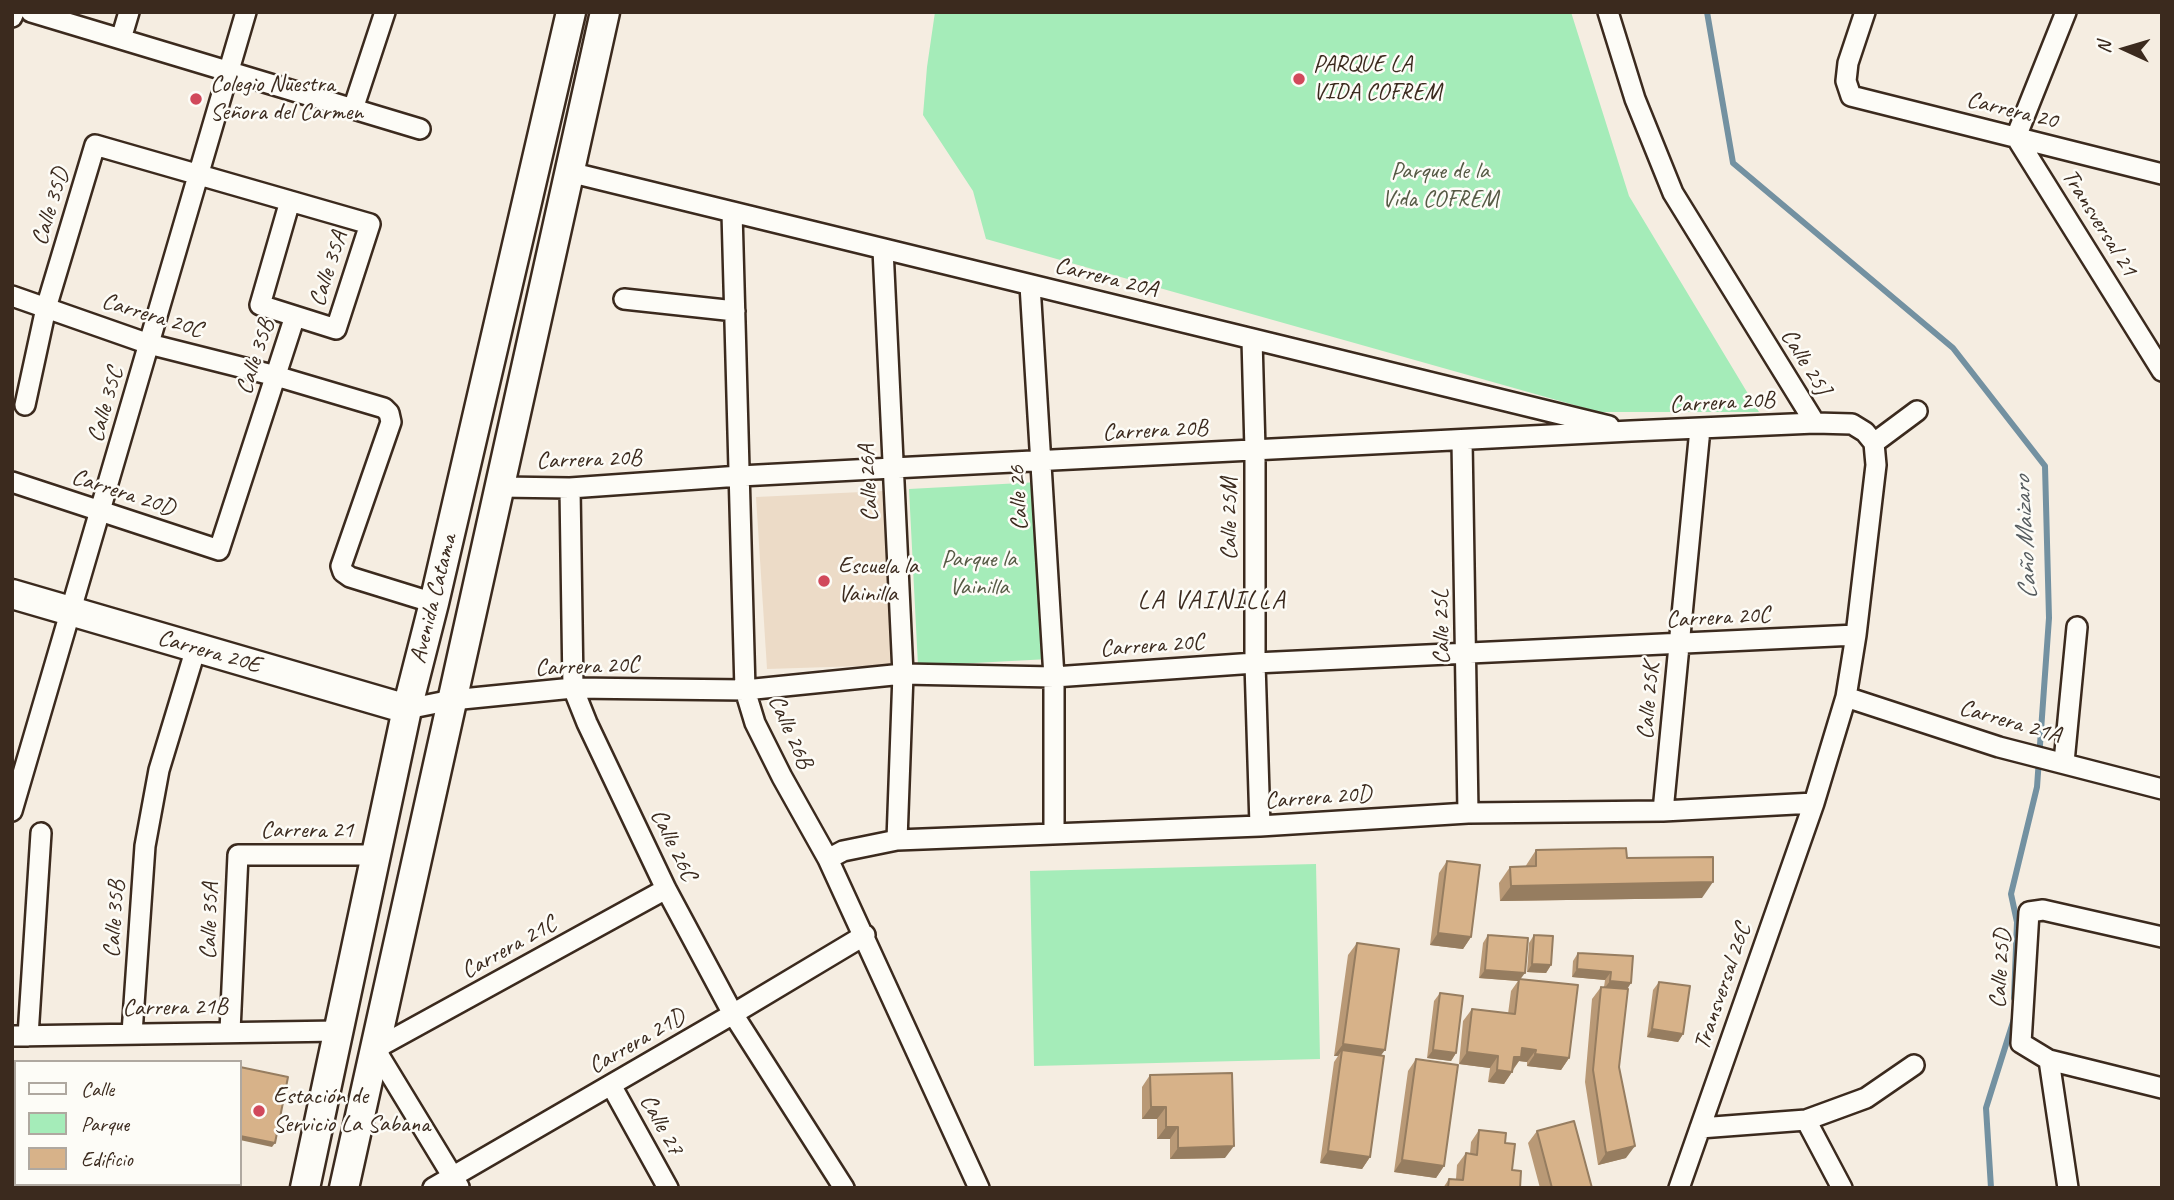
<!DOCTYPE html>
<html>
<head>
<meta charset="utf-8">
<style>
  body { margin:0 }
  #map { position:relative; width:2174px; height:1200px; overflow:hidden; background:#f5ede1; font-family:Caveat,sans-serif }
  canvas { display:block }
  .frame { position:absolute; inset:0; border:14px solid #3b2a1e; pointer-events:none }
  .legend { position:absolute; left:14px; top:1060px; width:228px; height:126px; box-sizing:border-box; background:#fdfcf7; border:2px solid #afa8a0; margin:0; padding:9px 12px; list-style:none; font-size:21px; color:#3b2a1e }
  .legend li { display:flex; align-items:center; gap:14px; height:35px }
  .legend b { width:35px; border:2px solid #afa8a0 }
  .north { position:absolute; left:2090px; top:14px; width:70px; height:70px; -webkit-text-stroke:5px #fdfcf7; paint-order:stroke; rotate:274deg; font-size:19px; font-weight:700; line-height:28px; text-align:center; color:#3b2a1e }
  .north::after { content:''; display:block; margin:auto; width:24px; height:32px; background:#3b2a1e; clip-path:polygon(50% 0,100% 100%,50% 72%,0 100%) }
</style>
</head>
<body>
<div id="map">
<canvas width="2174" height="1200"></canvas>
<div class="frame"></div>
<ul class="legend">
<li><b style="height:9px;background:#fdfcf7"></b>Calle</li>
<li><b style="height:19px;background:#a5ecb9"></b>Parque</li>
<li><b style="height:19px;background:#d7b289"></b>Edificio</li>
</ul>
<div class="north">N</div>
</div>
<script>
const c = document.querySelector('canvas').getContext('2d');
c.lineJoin = 'round';
function paint(path, color) {
  c.fillStyle = color;
  c.fill(path, 'evenodd');
}
function toPath(rows) {
  const path = new Path2D();
  for (const r of rows) {
    path.moveTo(r[0], r[1]);
    for (let i = 2; i < r.length; i += 2) path.lineTo(r[i], r[i + 1]);
  }
  return path;
}
function trace(path, color, width, dash) {
  c.strokeStyle = color;
  c.lineWidth = width;
  c.lineCap = dash ? 'butt' : 'round';
  c.setLineDash(dash || []);
  c.stroke(path);
}
function drawText(font, color, halo, rows, align = 'center') {
  c.font = font + ' Caveat,sans-serif';
  c.lineWidth = 5;
  c.setLineDash([]);
  c.textBaseline = 'middle';
  c.strokeStyle = halo;
  c.fillStyle = color;
  for (const [text, x, y, turn = 0] of rows) {
    c.save();
    c.translate(x, y);
    c.rotate((+turn || 0) * Math.PI / 180);
    c.textAlign = isNaN(turn) ? turn : align;
    if (halo) c.strokeText(text, 0, 0);
    c.fillText(text, 0, 0);
    c.restore();
  }
}
paint(toPath([
  [883,491,892,665,767,669,756,497]
]), '#ecdbc7');
paint(toPath([
  [935,12,1571,12,1629,196,1759,412,1599,412,986,239,973,191,923,115,927,67],
  [1040,482,1049,659,918,666,909,489],
  [1316,864,1320,1059,1034,1066,1030,871]
]), '#a5ecb9');
trace(toPath([
  [1707,12,1733,163,1953,348,2045,466,2049,618,2037,787,2011,894,2017,922,2014,998],
  [1991,1188,1986,1108,2014,1019]
]), '#7391a1', 6);
const street = toPath([
  [31,12,420,129],
  [1608,12,1635,99,1673,193,1815,423],
  [1865,12,1848,63,1846,81,1851,96,2162,174],
  [2066,12,2016,137,2162,371],
  [12,17,14,12],
  [121,39,129,12],
  [353,109,385,12],
  [569,172,1609,426],
  [732,212,745,690,755,723,782,777,828,859,979,1188],
  [883,249,903,674,897,840],
  [1030,285,1054,677,1054,834],
  [12,296,149,344,276,376,384,408,389,413,391,422,341,566,343,572,350,577,434,603],
  [624,299,735,311],
  [1252,339,1255,450,1255,663,1260,826],
  [25,405,46,308,95,145,290,201,370,224,336,329,260,305,290,201],
  [1462,440,1468,813],
  [1874,443,1917,411],
  [12,482,219,550,295,316],
  [499,487,570,488,740,476,893,468,1631,431,1815,423,1852,424,1865,432,1874,443,1876,465,1856,635,1846,697,1814,803,1679,1188],
  [570,488,573,688,587,723,666,889,733,1014,844,1188],
  [1846,697,1999,747,2162,789],
  [407,709,452,700,573,688,745,690,903,674,1054,677,1255,663,1856,635],
  [2064,762,2077,627],
  [12,811,246,12],
  [1663,811,1700,429],
  [828,859,843,851,897,840,1260,826,1468,813,1663,811,1814,803],
  [2162,937,2043,910,2029,912,2021,1043,2049,1060,2162,1088],
  [230,1031,238,855,376,855],
  [132,1033,145,846,159,770,196,648],
  [12,1036,339,1031],
  [28,1036,41,833],
  [2049,1060,2068,1188],
  [611,1085,668,1188],
  [1806,1120,1842,1188],
  [1700,1128,1806,1120,1866,1098,1914,1065],
  [459,1187,375,1049,666,889],
  [433,1188,733,1014,865,935]
]);
const secondary = toPath([
  [12,594,407,709],
  [305,1188,407,709,434,603,571,12],
  [344,1188,605,12]
]);
trace(street, '#3b2a1e', 24);
trace(secondary, '#3b2a1e', 33);
trace(street, '#fdfcf7', 19);
trace(secondary, '#fdfcf7', 28);
paint(toPath([
  [1536,850,1627,858,1702,898,1500,901,1499,883,1510,867,1525,867],
  [1447,861,1471,937,1463,949,1430,945,1439,873],
  [1488,935,1521,979,1569,1058,1561,1070,1527,1066,1527,1062,1519,1061,1504,1084,1488,1082,1490,1068,1459,1064,1463,1021,1472,1009,1508,1014,1511,991,1518,981,1479,978,1483,943],
  [1534,935,1551,965,1546,973,1527,972,1529,943],
  [1357,943,1381,1056,1370,1157,1362,1169,1320,1163,1334,1062,1338,1056,1334,1056,1348,955],
  [1578,953,1633,956,1627,989,1619,1067,1626,1158,1598,1165,1585,1082,1592,999,1601,987,1604,987,1605,980,1572,977,1573,961],
  [1659,982,1683,1034,1678,1042,1647,1037,1653,990],
  [1440,993,1456,1053,1451,1061,1427,1058,1434,1001],
  [1416,1059,1444,1166,1436,1178,1394,1172,1408,1071],
  [1150,1075,1225,1158,1170,1159,1170,1139,1157,1139,1157,1119,1142,1119,1142,1087],
  [1479,1130,1505,1143,1512,1170,1520,1188,1443,1188,1449,1179,1456,1179,1457,1165,1466,1153,1470,1154,1471,1142],
  [1537,1131,1592,1188,1540,1188,1528,1143]
]), '#b99976');
paint(toPath([
  [1713,882,1702,898,1500,901,1511,886],
  [1438,933,1471,937,1463,949,1430,945],
  [1532,964,1551,965,1546,973,1527,972],
  [1577,969,1611,972,1605,980,1572,977],
  [1485,970,1525,973,1519,981,1519,979,1518,981,1479,978],
  [1610,981,1631,983,1626,991,1604,989],
  [1652,1029,1683,1034,1678,1042,1647,1037],
  [1343,1044,1385,1050,1376,1062,1342,1050,1338,1056,1334,1056],
  [1522,1048,1536,1050,1527,1062,1519,1061,1513,1069,1514,1057],
  [1433,1050,1456,1053,1451,1061,1427,1058],
  [1467,1052,1498,1056,1490,1068,1459,1064],
  [1535,1054,1569,1058,1561,1070,1527,1066],
  [1497,1070,1512,1072,1504,1084,1488,1082],
  [1151,1107,1166,1107,1157,1119,1142,1119],
  [1166,1127,1178,1127,1170,1139,1157,1139],
  [240,1136,275,1143,272,1147,240,1140],
  [1234,1146,1225,1158,1170,1159,1178,1148],
  [1635,1146,1626,1158,1598,1165,1606,1153],
  [1328,1151,1370,1157,1362,1169,1320,1163],
  [1402,1160,1444,1166,1436,1178,1394,1172]
]), '#967d60');
const building = toPath([
  [1626,848,1627,858,1713,857,1713,882,1511,886,1510,867,1536,866,1536,850,1626,848],
  [1447,861,1480,865,1471,937,1438,933,1447,861],
  [1488,935,1528,938,1525,973,1485,970,1488,935],
  [1534,935,1553,936,1551,965,1532,964,1534,935],
  [1357,943,1399,949,1385,1050,1343,1044,1357,943],
  [1578,953,1633,956,1631,983,1610,981,1611,972,1577,969,1578,953],
  [1519,979,1578,985,1569,1058,1535,1054,1536,1050,1522,1048,1521,1057,1514,1057,1512,1072,1497,1070,1498,1056,1467,1052,1472,1009,1515,1014,1519,979],
  [1659,982,1690,986,1683,1034,1652,1029,1659,982],
  [1601,987,1628,989,1619,1067,1635,1146,1606,1153,1593,1070,1601,987],
  [1440,993,1463,996,1456,1053,1433,1050,1440,993],
  [1342,1050,1384,1056,1370,1157,1328,1151,1342,1050],
  [1416,1059,1458,1065,1444,1166,1402,1160,1416,1059],
  [240,1067,288,1077,275,1143,240,1136,240,1067],
  [1232,1073,1234,1146,1178,1148,1178,1127,1166,1127,1166,1107,1151,1107,1150,1075,1232,1073],
  [1574,1121,1592,1188,1552,1188,1537,1131,1574,1121],
  [1479,1130,1506,1133,1505,1143,1515,1144,1512,1170,1521,1171,1520,1188,1448,1188,1449,1179,1463,1180,1466,1153,1477,1155,1479,1130]
]);
paint(building, '#d7b289');
trace(building, '#967d60', 2);
for (const [x, y, r, color] of [
  [1299,79,7,"#d1495b"],
  [196,99,7,"#d1495b"],
  [824,581,7,"#d1495b"],
  [259,1111,7,"#d1495b"]
]) {
  const dot = new Path2D();
  dot.arc(x, y, r, 0, 2 * Math.PI);
  c.fillStyle = color;
  c.fill(dot);
  trace(dot, '#fdfcf7', 2.5);
}
drawText('24px', '#3b2a1e', '#fdfcf7', [
  ["PARQUE LA",1313,65],
  ["VIDA COFREM",1313,93],
  ["Colegio Nuestra",210,85],
  ["Señora del Carmen",210,113],
  ["Escuela la",838,567],
  ["Vainilla",838,595],
  ["Estación de",273,1097],
  ["Servicio La Sabana",273,1125]
], 'left');
drawText('24px', '#3b2a1e', '#fdfcf7', [
  ["Carrera 20",2012,111,14],
  ["Calle 35D",51,207,-73],
  ["Transversal 21",2099,223,58],
  ["Calle 35A",329,269,-72],
  ["Carrera 20A",1106,278,14],
  ["Carrera 20C",152,316,17],
  ["Calle 35B",256,357,-72],
  ["Calle 25J",1805,362,58],
  ["Carrera 20B",1722,403,-3],
  ["Calle 35C",106,405,-74],
  ["Carrera 20B",1155,431,-3],
  ["Carrera 20B",589,460,-2],
  ["Calle 26A",869,483,-93],
  ["Carrera 20D",123,493,18],
  ["Calle 26",1019,498,-93],
  ["Calle 25M",1230,519,-90],
  ["Avenida Catama",434,599,-76],
  ["Carrera 20C",1718,618,-3],
  ["Calle 25L",1442,627,-91],
  ["Carrera 20C",1152,646,-4],
  ["Carrera 20E",209,652,16],
  ["Carrera 20C",587,667,-2],
  ["Calle 25K",1649,701,-85],
  ["Carrera 21A",2010,722,16],
  ["Calle 26B",790,732,66],
  ["Carrera 20D",1318,798,-4],
  ["Carrera 21",307,831],
  ["Calle 26C",673,845,64],
  ["Calle 35B",115,919,-86],
  ["Calle 35A",210,921,-88],
  ["Carrera 21C",509,948,-29],
  ["Calle 25D",2001,969,-86],
  ["Transversal 26C",1723,987,-71],
  ["Carrera 21B",175,1008,-1],
  ["Carrera 21D",637,1042,-30],
  ["Calle 27",661,1125,61]
]);
drawText('24px', '#565a45', '#fdfcf7', [
  ["Parque de la",1440,172],
  ["Vida COFREM",1440,200],
  ["Parque la",979,560],
  ["Vainilla",979,588]
]);
drawText('italic 26px', '#575d60', '#fdfcf7', [
  ["Caño Maizaro",2026,538,-93]
]);
c.letterSpacing = '2px';
drawText('26px', '#3b2a1e', '#fdfcf7', [
  ["LA VAINILLA",1212,601]
]);
c.letterSpacing = '0px';
</script>
</body>
</html>
